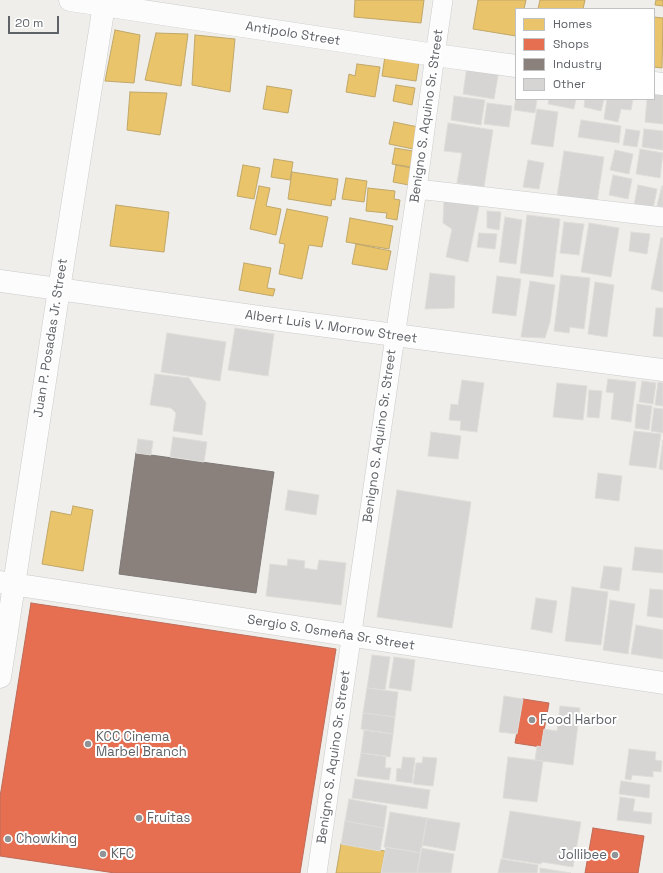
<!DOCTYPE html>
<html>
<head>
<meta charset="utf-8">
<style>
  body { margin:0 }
  #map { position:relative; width:663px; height:873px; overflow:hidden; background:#efeeea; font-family:"Space Grotesk",sans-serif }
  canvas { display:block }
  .legend { position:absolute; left:515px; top:8px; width:140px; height:92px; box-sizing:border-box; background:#fff; border:1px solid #bfc1c3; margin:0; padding:5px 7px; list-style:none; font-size:12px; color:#5f6368 }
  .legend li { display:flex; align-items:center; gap:8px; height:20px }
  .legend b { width:20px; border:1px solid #bfc1c3 }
  .scale { position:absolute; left:8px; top:16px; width:51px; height:18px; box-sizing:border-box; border:2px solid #5f6368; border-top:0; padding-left:5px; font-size:12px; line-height:14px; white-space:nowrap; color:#5f6368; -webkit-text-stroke:3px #fff; paint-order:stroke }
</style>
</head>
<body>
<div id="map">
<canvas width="663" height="873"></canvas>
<ul class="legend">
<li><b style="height:11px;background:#e9c46a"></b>Homes</li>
<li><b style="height:11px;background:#e76f51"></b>Shops</li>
<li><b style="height:11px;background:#8a817c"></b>Industry</li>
<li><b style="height:11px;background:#d6d5d3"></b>Other</li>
</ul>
<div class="scale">20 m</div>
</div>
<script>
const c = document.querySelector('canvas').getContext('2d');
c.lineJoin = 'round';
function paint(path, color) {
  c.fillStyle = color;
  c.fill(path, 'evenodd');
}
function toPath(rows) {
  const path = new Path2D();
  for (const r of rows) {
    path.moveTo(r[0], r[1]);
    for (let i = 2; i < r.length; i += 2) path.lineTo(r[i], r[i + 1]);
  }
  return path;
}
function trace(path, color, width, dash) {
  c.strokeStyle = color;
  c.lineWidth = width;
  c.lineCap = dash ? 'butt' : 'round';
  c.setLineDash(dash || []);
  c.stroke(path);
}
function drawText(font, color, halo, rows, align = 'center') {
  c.font = font + ' "Space Grotesk",sans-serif';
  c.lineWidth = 4;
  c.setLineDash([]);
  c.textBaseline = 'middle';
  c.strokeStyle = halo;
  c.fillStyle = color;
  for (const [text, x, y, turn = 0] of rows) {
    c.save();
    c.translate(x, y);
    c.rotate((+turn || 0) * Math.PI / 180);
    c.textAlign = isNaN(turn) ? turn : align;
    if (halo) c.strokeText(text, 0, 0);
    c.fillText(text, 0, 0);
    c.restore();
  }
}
const homes = toPath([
  [355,0,424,0,421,23,354,17,355,0],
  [478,0,526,0,524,9,516,9,516,36,473,29,478,0],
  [540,0,585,0,583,9,538,9,540,0],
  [656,0,663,0,663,6,655,5,656,0],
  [654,17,663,18,662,68,654,67,654,17],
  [115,30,140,35,134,83,105,81,115,30],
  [156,33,188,34,181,86,145,80,156,33],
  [195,35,235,39,230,92,192,85,195,35],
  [385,56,419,62,416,81,382,76,385,56],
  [357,64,380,67,375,97,346,92,349,74,355,76,357,64],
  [396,85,415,88,412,105,393,101,396,85],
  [267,86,292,90,288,113,263,109,267,86],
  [130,92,167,93,160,135,127,130,130,92],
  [394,122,418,127,413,149,389,144,394,122],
  [395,148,413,151,411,167,392,164,395,148],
  [274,159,293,162,290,180,271,177,274,159],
  [243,165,260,168,254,199,237,196,243,165],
  [396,165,417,169,414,186,393,182,396,165],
  [292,172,338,179,335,200,332,199,331,206,288,199,292,172],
  [346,178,367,181,364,202,342,199,346,178],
  [259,186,270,188,266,206,281,209,276,235,250,229,259,186],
  [368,188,395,191,394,199,400,200,397,220,386,218,387,213,366,211,368,188],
  [116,205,169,212,164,252,110,246,116,205],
  [287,209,328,217,322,247,309,245,302,279,279,274,285,244,279,243,287,209],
  [350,218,393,226,389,249,346,242,350,218],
  [356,244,391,251,387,270,352,264,356,244],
  [244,263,271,268,267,288,275,289,273,296,239,290,244,263],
  [73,506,93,510,83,571,42,564,51,511,71,515,73,506],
  [341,844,385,851,381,873,336,873,341,844]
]);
paint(homes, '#e9c46a');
trace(homes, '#c0a769', 1);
const shops = toPath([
  [31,603,336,649,300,873,115,873,0,856,0,797,31,603],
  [523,699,549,703,541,747,515,743,523,699],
  [593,828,644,836,638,873,585,873,593,828]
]);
paint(shops, '#e76f51');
trace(shops, '#be6b58', 1);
const industry = toPath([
  [136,453,274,472,256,593,119,574,136,453]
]);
paint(industry, '#8a817c');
trace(industry, '#7d7876', 1);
const building = toPath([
  [467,66,499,70,494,99,463,94,467,66],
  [654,87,663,88,663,124,645,122,647,99,654,99,654,87],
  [454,96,485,100,481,125,451,120,454,96],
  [516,97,516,99,537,99,535,113,514,110,516,97],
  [549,99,576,99,574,109,548,104,549,99],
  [585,99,604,99,601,111,584,107,585,99],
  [607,99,633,99,631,110,621,109,618,122,604,119,607,99],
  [487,103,512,106,509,127,484,124,487,103],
  [537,109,558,112,553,147,531,144,537,109],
  [581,120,621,126,619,143,578,137,581,120],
  [448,123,493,130,484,187,457,183,462,153,444,151,448,123],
  [626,129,640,131,637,147,623,145,626,129],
  [644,129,663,131,663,150,642,147,644,129],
  [640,149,663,153,660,178,636,174,640,149],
  [615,150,633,154,629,174,610,170,615,150],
  [564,151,604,157,597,202,557,196,564,151],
  [528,160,544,163,539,189,523,187,528,160],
  [613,175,632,179,628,199,609,195,613,175],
  [638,185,657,189,653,209,634,205,638,185],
  [662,186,663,186,663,207,657,206,662,186],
  [444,200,479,206,468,262,446,257,452,229,443,223,444,200],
  [487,211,501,212,499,230,487,228,487,211],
  [527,215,560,219,553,277,520,273,527,215],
  [505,217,522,220,516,264,499,262,505,217],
  [564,222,584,224,579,255,560,253,564,222],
  [589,223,619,228,611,277,581,272,589,223],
  [631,232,650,234,647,254,629,251,631,232],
  [479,233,497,234,495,249,477,247,479,233],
  [661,238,663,238,663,292,651,289,661,238],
  [430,273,455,276,454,308,425,309,430,273],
  [561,275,590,278,584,329,570,327,569,333,554,331,561,275],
  [497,276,521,279,516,316,492,313,497,276],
  [530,281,555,285,550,322,545,338,521,337,530,281],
  [595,282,614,285,607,337,588,334,595,282],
  [656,308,663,308,663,337,653,336,656,308],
  [235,328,274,334,268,376,228,370,235,328],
  [167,333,226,342,220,381,161,372,167,333],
  [155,374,189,378,206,403,202,435,173,431,176,413,171,408,150,405,155,374],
  [608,379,636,382,631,422,611,419,614,393,606,392,608,379],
  [462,380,484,383,477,432,460,430,461,421,449,420,451,404,458,405,462,380],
  [642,381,656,383,653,404,639,402,642,381],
  [658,382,663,383,663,406,655,405,658,382],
  [557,383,587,386,583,420,553,417,557,383],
  [589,390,602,391,599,418,587,417,589,390],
  [637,404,652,406,649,430,635,428,637,404],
  [654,408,663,409,663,433,651,431,654,408],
  [634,431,661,434,656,468,629,465,634,431],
  [431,432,461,436,458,459,428,456,431,432],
  [173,437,207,442,204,462,170,457,173,437],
  [138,439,153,441,151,455,136,453,138,439],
  [663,440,663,470,659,469,663,440],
  [598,473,622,476,619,501,595,498,598,473],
  [288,490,319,495,316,515,285,510,288,490],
  [397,490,471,502,452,628,377,617,397,490],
  [635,547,663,550,663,573,632,570,635,547],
  [288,559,305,561,304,568,317,570,319,560,346,563,341,605,266,596,270,564,287,566,288,559],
  [604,566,622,568,619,591,600,588,604,566],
  [572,587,608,592,601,645,565,641,572,587],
  [650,589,663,590,663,618,647,616,650,589],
  [536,598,557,601,552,633,531,629,536,598],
  [610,600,635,604,628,654,603,650,610,600],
  [636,625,663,630,663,659,631,654,636,625],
  [372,655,390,657,385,690,367,688,372,655],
  [394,657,415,660,411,691,389,688,394,657],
  [367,688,398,692,395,717,363,713,367,688],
  [504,696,523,699,517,734,499,732,504,696],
  [560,706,580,708,573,765,535,760,537,746,541,747,544,729,557,731,560,706],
  [363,713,395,717,393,734,361,729,363,713],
  [364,730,393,734,390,757,361,753,364,730],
  [629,749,656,752,655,760,662,761,661,772,653,771,653,777,632,775,631,780,625,779,629,749],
  [361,753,386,756,385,768,391,768,389,780,357,776,361,753],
  [403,757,415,758,412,783,396,781,397,768,401,769,403,757],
  [423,757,437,758,433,786,413,784,416,763,422,763,423,757],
  [508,757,543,761,537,802,503,798,508,757],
  [355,779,430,790,427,809,352,798,355,779],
  [621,781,650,785,649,798,619,794,621,781],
  [620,797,635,799,633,811,652,813,651,824,617,820,620,797],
  [349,799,387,806,384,828,345,821,349,799],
  [510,811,581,822,573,867,542,862,541,864,502,858,510,811],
  [390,812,427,818,421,853,384,847,390,812],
  [427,818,460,823,455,851,422,845,427,818],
  [345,821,384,828,380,851,341,844,345,821],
  [386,847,421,853,417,873,381,873,386,847],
  [421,848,454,854,451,873,417,873,421,848],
  [501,859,538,865,537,873,498,873,501,859],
  [540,868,571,873,540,873,540,868]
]);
paint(building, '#d6d5d3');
trace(building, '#deddd9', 1);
const street = toPath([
  [417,189,663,217],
  [317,873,392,357,417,189,435,55,443,0]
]);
const secondary = toPath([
  [70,0,435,55,516,66],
  [654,83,663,84],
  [0,281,288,321,663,370],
  [0,582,663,683],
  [0,677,59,289,104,5]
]);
trace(street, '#cbcccc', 20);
trace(secondary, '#cacacb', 23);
trace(street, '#fdfcfc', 19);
trace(secondary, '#fdfcfc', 22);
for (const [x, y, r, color] of [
  [532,720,4,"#919496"],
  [88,744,4,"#919496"],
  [139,818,4,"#919496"],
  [8,839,4,"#919496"],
  [103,854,4,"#919496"],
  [615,855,4,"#919496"]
]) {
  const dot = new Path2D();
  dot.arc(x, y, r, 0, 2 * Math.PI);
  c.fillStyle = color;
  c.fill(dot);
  trace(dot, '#fff', 1.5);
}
drawText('13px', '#5f6368', '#fff', [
  ["Antipolo Street",293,34,9],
  ["Benigno S. Aquino Sr. Street",427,116,-82],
  ["Albert Luis V. Morrow Street",331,327,8],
  ["Juan P. Posadas Jr. Street",51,338,-81],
  ["Benigno S. Aquino Sr. Street",380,436,-82],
  ["Sergio S. Osmeña Sr. Street",331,633,9],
  ["Benigno S. Aquino Sr. Street",334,757,-82]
]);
drawText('13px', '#5f6368', '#fff', [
  ["Food Harbor",540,720],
  ["KCC Cinema",96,737],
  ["Marbel Branch",96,752],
  ["Fruitas",147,818],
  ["Chowking",16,839],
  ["KFC",111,854],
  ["Jollibee",607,855,"right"]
], 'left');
</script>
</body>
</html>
